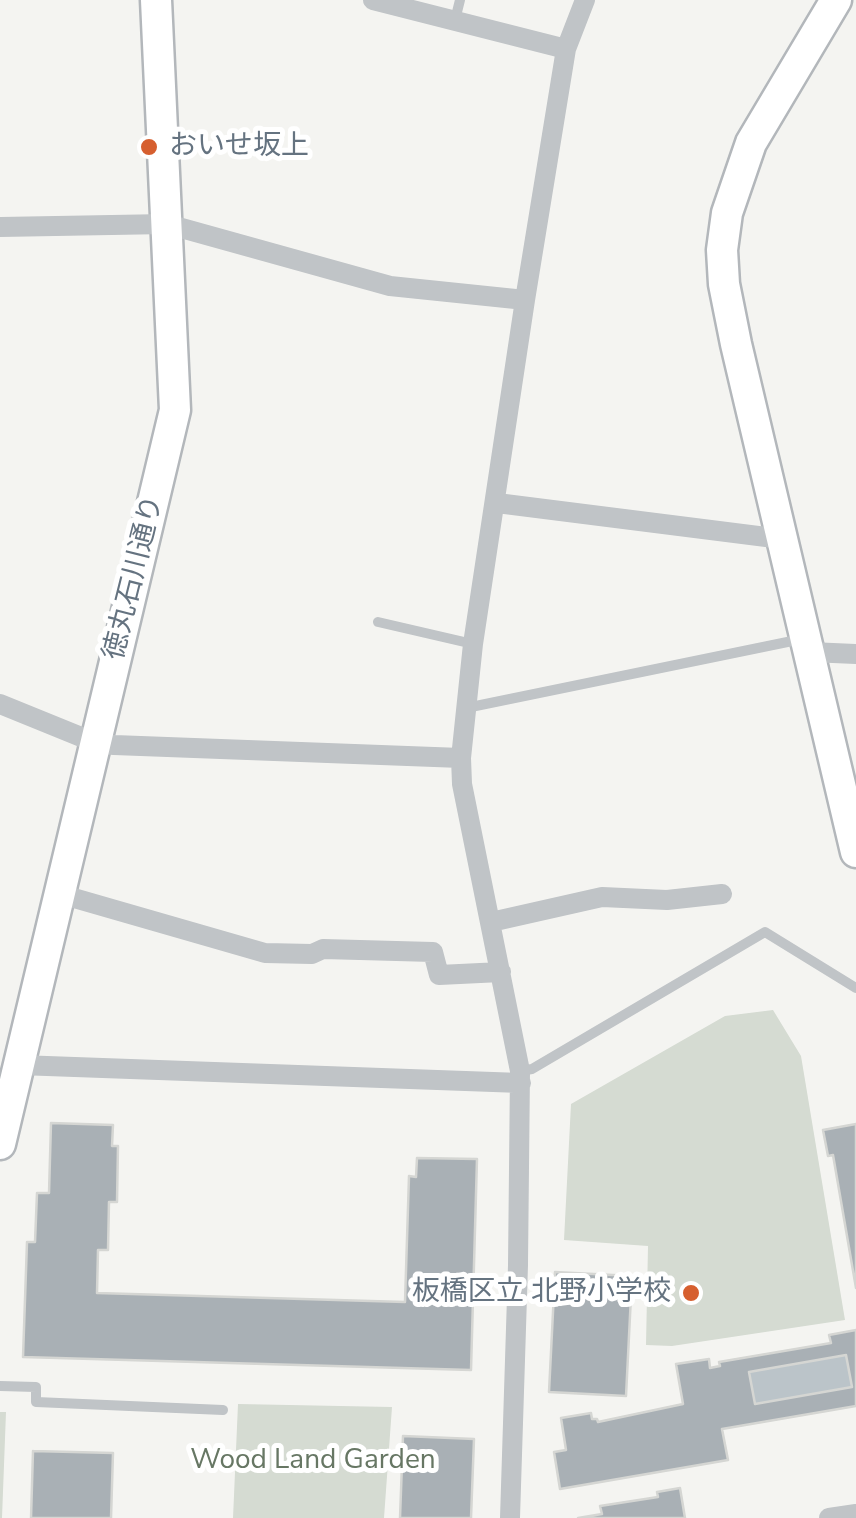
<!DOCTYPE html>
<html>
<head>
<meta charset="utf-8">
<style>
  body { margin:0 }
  canvas { display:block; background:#f4f4f1 }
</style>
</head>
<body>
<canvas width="856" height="1518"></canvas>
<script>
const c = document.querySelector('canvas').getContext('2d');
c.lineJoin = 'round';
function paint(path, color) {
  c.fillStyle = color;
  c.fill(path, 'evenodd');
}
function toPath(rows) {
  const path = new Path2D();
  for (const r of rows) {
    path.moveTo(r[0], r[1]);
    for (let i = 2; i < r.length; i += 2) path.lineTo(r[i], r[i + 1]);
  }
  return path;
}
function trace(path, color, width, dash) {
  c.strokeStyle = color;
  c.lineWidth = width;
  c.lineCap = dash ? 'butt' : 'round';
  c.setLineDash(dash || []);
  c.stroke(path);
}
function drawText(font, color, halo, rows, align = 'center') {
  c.font = font + ' "Nunito Sans","Noto Sans JP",sans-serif';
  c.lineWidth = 10;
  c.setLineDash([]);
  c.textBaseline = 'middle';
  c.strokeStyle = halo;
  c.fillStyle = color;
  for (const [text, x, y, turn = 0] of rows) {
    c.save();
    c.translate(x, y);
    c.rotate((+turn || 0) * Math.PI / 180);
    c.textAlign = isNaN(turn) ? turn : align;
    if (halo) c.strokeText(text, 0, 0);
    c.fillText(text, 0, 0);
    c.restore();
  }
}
paint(toPath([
  [773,1010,801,1056,845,1320,672,1346,646,1345,648,1246,564,1240,571,1104,725,1016],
  [238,1404,392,1407,384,1518,233,1518],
  [0,1412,6,1412,2,1518,0,1518]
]), '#d5dbd2');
paint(toPath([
  [846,1355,852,1387,755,1404,749,1372]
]), '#bbc4c9');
const building = toPath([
  [51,1123,113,1125,112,1146,118,1146,117,1202,109,1202,108,1250,98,1250,97,1293,405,1302,409,1176,416,1177,417,1158,477,1159,471,1370,23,1357,27,1242,35,1242,37,1193,49,1193,51,1123],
  [856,1124,856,1288,833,1155,828,1156,823,1130,856,1124],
  [555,1272,632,1276,626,1396,549,1392,555,1272],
  [856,1330,856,1406,722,1429,728,1460,560,1489,554,1452,566,1450,561,1418,591,1413,592,1419,597,1419,598,1422,683,1404,676,1364,709,1359,710,1368,720,1366,719,1362,831,1343,829,1335,856,1330],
  [846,1355,852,1387,755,1404,749,1372,846,1355],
  [403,1436,474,1439,471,1518,400,1518,403,1436],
  [33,1451,113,1453,111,1518,31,1518,33,1451],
  [680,1488,685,1518,578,1518,602,1514,600,1506,658,1497,657,1492,680,1488]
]);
paint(building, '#a9b0b5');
trace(building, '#d5d6d3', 2.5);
const secondary = toPath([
  [836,0,751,143,727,213,722,250,724,284,736,344,856,852],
  [0,1144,175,410,156,0]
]);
trace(secondary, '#b3b7bb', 35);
trace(toPath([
  [455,20,460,0],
  [378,622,473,644],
  [466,708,802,639],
  [520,1071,532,1069,765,932,856,988],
  [0,1386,36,1387,36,1402,223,1410]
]), '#c0c4c7', 10);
trace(toPath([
  [373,0,566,49],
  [0,227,167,224,390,286,525,300],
  [497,503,782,539],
  [810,652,856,654],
  [0,704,96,743,114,745,461,758],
  [60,894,265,953,312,954,323,949,433,952,439,975,501,972],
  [491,922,602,897,667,900,722,894],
  [19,1065,521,1083],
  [510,1518,518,1265,520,1071,462,784,461,758,473,644,525,300,566,49,585,0],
  [829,1518,856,1514]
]), '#c0c4c7', 20);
trace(secondary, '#fff', 30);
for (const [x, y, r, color] of [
  [149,147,10,"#d65f2f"],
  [691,1293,10,"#d65f2f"]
]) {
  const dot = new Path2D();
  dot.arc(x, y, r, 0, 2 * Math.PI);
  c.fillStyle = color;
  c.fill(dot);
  trace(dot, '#fff', 4);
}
drawText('28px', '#657380', '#fff', [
  ["おいせ坂上",169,147],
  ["板橋区立 北野小学校",671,1293,"right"]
], 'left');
drawText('28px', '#657380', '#fff', [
  ["徳丸石川通り",135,578,-76]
]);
drawText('28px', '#677764', '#fff', [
  ["Wood Land Garden",313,1461]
]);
</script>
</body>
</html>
